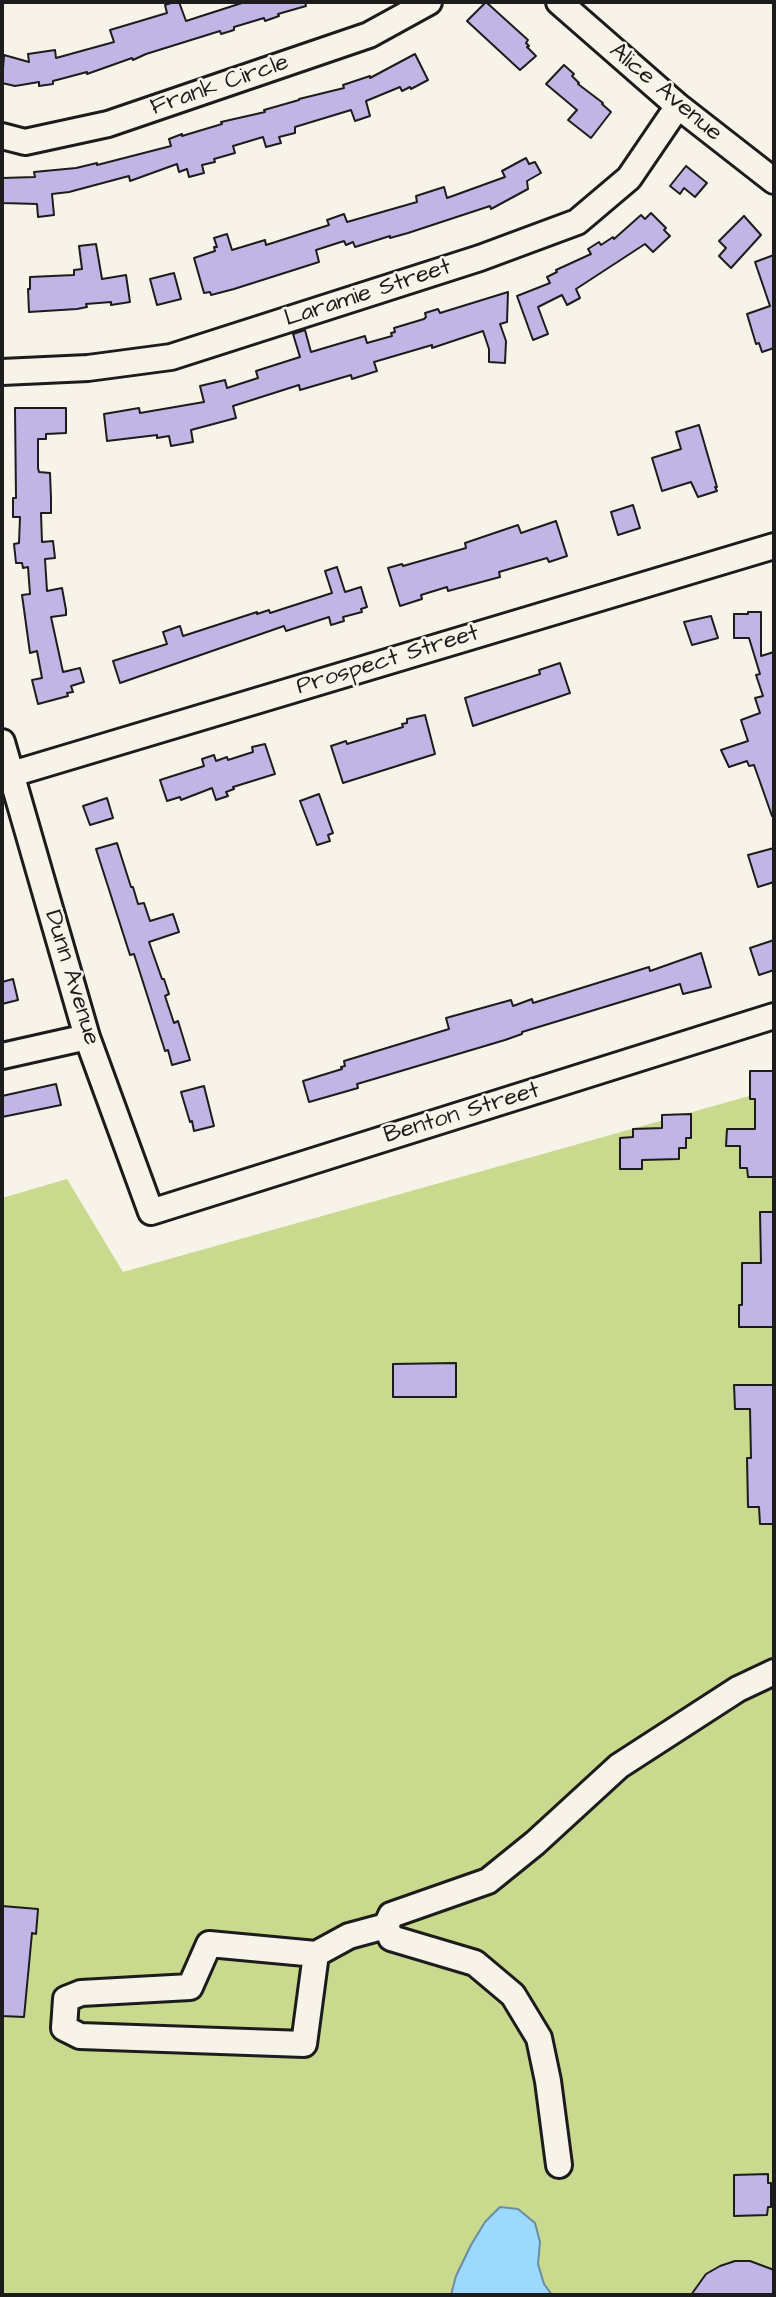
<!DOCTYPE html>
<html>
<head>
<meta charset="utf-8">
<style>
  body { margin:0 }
  #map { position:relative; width:776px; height:2297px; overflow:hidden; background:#f7f3e8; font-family:"Architects Daughter",sans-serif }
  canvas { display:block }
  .frame { position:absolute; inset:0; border:4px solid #1c1c1c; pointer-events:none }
</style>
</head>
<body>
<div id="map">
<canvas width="776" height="2297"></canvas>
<div class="frame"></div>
</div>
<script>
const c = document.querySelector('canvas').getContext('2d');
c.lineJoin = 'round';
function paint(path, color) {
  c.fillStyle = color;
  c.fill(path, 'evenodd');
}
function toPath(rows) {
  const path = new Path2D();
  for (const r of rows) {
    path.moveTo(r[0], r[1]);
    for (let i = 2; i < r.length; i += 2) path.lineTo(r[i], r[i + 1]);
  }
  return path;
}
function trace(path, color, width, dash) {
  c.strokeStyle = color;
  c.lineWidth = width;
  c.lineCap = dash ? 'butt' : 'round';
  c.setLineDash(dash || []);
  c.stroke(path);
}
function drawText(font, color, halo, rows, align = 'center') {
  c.font = font + ' "Architects Daughter",sans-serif';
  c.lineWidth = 5;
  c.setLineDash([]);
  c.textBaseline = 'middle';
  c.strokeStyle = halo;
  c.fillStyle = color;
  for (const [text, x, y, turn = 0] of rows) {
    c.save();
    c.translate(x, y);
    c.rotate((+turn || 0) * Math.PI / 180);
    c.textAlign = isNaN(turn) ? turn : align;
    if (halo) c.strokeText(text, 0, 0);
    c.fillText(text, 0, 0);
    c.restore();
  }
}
paint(toPath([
  [774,1089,774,2295,2,2295,2,1198,67,1179,123,1272]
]), '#c9d98d');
const water = toPath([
  [500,2207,518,2209,535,2223,540,2242,538,2264,544,2284,552,2295,451,2295,456,2276,471,2245,485,2222,500,2207]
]);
paint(water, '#9cd9fd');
trace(water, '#698da3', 2);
const building = toPath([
  [174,2,179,2,186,21,245,2,305,2,306,6,278,14,279,16,265,21,264,18,234,27,234,30,221,34,220,31,146,54,133,60,132,58,87,74,87,72,53,81,53,84,39,86,39,82,15,86,2,83,4,55,29,62,28,54,55,50,56,58,114,42,110,30,167,13,165,5,174,2],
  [486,2,528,40,526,43,529,46,527,47,536,56,520,70,467,21,486,2],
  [415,54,428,80,411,89,410,87,402,91,400,87,366,101,370,116,355,121,351,110,295,127,295,133,279,137,281,143,266,147,263,137,233,146,235,153,214,159,215,162,202,165,204,173,189,177,187,169,179,172,177,164,130,181,129,176,69,192,52,194,54,215,38,217,37,204,2,203,2,178,35,177,34,172,76,168,97,163,97,165,171,146,169,139,182,134,182,136,222,124,221,122,265,112,264,110,299,100,299,99,344,88,343,85,370,76,370,78,415,54],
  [564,65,574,74,572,76,579,83,578,84,603,103,602,104,611,112,591,138,568,120,577,110,546,84,564,65],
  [526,158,529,164,535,162,541,173,527,181,528,189,491,209,490,206,408,233,390,238,390,236,355,247,353,242,346,245,344,241,316,250,319,262,234,289,211,295,210,292,204,293,194,258,215,251,214,247,217,247,214,238,227,234,232,250,265,240,266,245,329,225,327,220,344,214,347,222,417,202,416,196,444,187,447,198,505,177,502,171,526,158],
  [686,166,707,183,695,197,684,188,680,194,670,186,686,166],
  [651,213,666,228,664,230,670,236,653,252,645,244,576,289,580,298,567,305,562,295,538,307,548,334,533,340,517,296,550,283,547,277,557,272,556,270,591,254,588,249,599,242,601,245,613,237,614,239,641,215,645,219,651,213],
  [744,216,761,235,731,268,719,256,726,248,719,241,744,216],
  [96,244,102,279,126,275,130,302,111,305,111,302,86,304,87,307,77,309,29,312,28,289,30,289,30,277,74,275,74,270,82,269,79,246,96,244],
  [774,255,774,348,762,352,759,343,756,344,747,314,770,306,755,262,774,255],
  [174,273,181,299,157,305,150,279,174,273],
  [508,292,507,322,500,324,506,341,505,363,489,362,489,349,483,331,432,348,432,345,374,362,377,371,352,379,351,375,300,390,299,385,233,406,236,418,191,430,193,442,171,446,169,436,157,438,157,435,107,441,104,414,139,408,140,413,204,402,200,386,225,380,227,388,258,378,256,371,300,357,293,334,305,330,311,352,365,336,367,343,392,336,391,333,395,332,394,328,424,319,426,317,425,313,438,309,440,313,508,292],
  [15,408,66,408,66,433,46,434,46,439,38,439,38,468,39,472,50,473,51,498,51,513,41,513,42,542,53,541,55,558,45,559,47,591,62,588,66,610,66,615,51,617,63,672,80,668,84,682,71,686,73,692,67,693,68,696,38,704,32,680,42,678,37,651,30,653,22,595,30,594,28,567,23,568,22,563,16,563,14,544,19,543,20,517,13,517,13,498,16,498,15,408],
  [699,425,717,487,715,487,717,491,698,497,691,482,662,491,652,458,681,449,676,432,699,425],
  [633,505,640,528,618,535,611,512,633,505],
  [556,521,567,556,549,562,547,558,499,572,500,577,448,591,447,587,421,595,422,599,400,606,388,568,402,564,403,566,466,548,465,543,518,525,521,533,556,521],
  [337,567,345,592,361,587,367,607,361,609,362,612,343,617,344,621,331,625,329,617,286,631,284,626,120,683,113,661,167,644,163,632,180,626,183,636,257,612,257,614,269,610,270,613,332,593,325,571,337,567],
  [748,612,761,612,761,656,774,652,774,815,772,816,754,765,749,766,747,761,729,767,721,750,748,741,741,720,760,713,755,698,763,696,756,675,760,674,749,638,734,638,734,614,748,614,748,612],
  [711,616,718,638,692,645,684,622,711,616],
  [560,663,570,693,473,726,465,698,540,674,539,670,560,663],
  [425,715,435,754,343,783,331,746,346,741,347,744,403,727,402,724,407,723,407,719,425,715],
  [265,744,275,774,233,787,234,789,226,792,228,796,216,800,212,788,181,800,180,797,167,801,160,780,204,766,202,759,214,755,216,761,227,757,228,760,253,752,252,747,265,744],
  [319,794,333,833,328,835,330,841,317,845,300,801,319,794],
  [107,798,113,818,90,825,83,806,107,798],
  [117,843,131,887,133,887,138,904,144,903,150,921,173,914,179,932,149,942,162,979,164,979,169,994,165,996,174,1023,178,1021,190,1060,172,1065,168,1050,165,1051,134,954,130,955,96,849,117,843],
  [774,848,774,882,758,887,748,855,774,848],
  [774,940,774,970,759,975,750,948,774,940],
  [701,953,711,987,683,994,680,984,522,1032,522,1034,505,1040,374,1079,357,1084,358,1088,309,1102,303,1081,342,1069,341,1067,345,1066,344,1061,449,1029,446,1018,511,1000,513,1006,532,999,533,1003,649,967,650,971,701,953],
  [13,979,18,1000,2,1004,2,982,13,979],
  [750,1071,774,1071,774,1177,748,1177,747,1168,740,1168,740,1146,726,1146,727,1129,755,1129,755,1099,750,1099,750,1071],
  [56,1084,61,1105,2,1117,2,1096,56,1084],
  [204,1086,214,1126,194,1131,192,1121,190,1122,181,1092,204,1086],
  [691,1114,691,1138,686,1138,686,1148,679,1148,679,1159,642,1160,642,1169,620,1169,620,1138,633,1137,633,1129,662,1128,662,1115,691,1114],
  [760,1212,774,1212,774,1327,739,1327,739,1305,742,1305,742,1263,761,1263,760,1212],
  [456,1363,456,1397,393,1397,393,1364,456,1363],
  [734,1385,774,1385,774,1524,760,1524,759,1507,748,1507,747,1458,751,1458,750,1409,735,1409,734,1385],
  [2,1906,38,1909,36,1934,32,1933,24,2017,2,2016,2,1906],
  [768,2174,768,2183,771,2183,771,2207,768,2207,767,2215,734,2216,734,2175,768,2174],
  [735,2261,750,2261,774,2270,774,2295,691,2295,706,2274,720,2266,735,2261]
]);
paint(building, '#c1b5e6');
trace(building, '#1c1c1c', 2);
const minor = toPath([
  [559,2,678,106,774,181],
  [2,136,25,142,108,124,369,35,429,2],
  [2,372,88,368,171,357,480,258,577,222,629,178,678,106],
  [2,742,87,1037,151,1212,774,1016],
  [2,777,774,546],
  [2,1056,87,1037],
  [316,1954,304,2044,80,2036,64,2028,66,1999,81,1993,190,1987,209,1944,316,1954,349,1936,386,1926],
  [559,2165,548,2081,539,2038,513,1995,475,1963,391,1938,386,1926,391,1915,488,1881,535,1843,619,1766,738,1689,774,1672]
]);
trace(minor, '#1c1c1c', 30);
trace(minor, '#f7f3e8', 24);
drawText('24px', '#1c1c1c', '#f7f3e8', [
  ["Frank Circle",220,86,-19],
  ["Alice Avenue",665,93,40],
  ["Laramie Street",368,294,-18],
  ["Prospect Street",388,661,-17],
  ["Dunn Avenue",71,978,73],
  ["Benton Street",462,1114,-17]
]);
</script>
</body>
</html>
